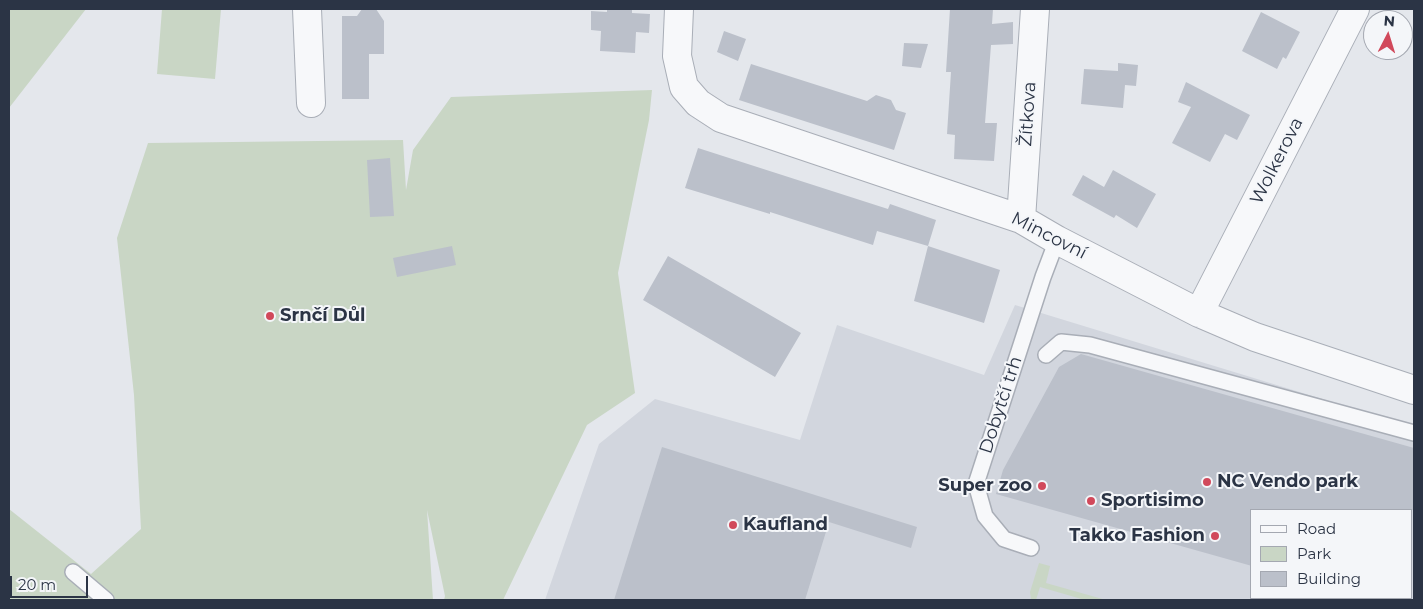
<!DOCTYPE html>
<html>
<head>
<meta charset="utf-8">
<style>
  body { margin:0 }
  #map { position:relative; width:1423px; height:609px; overflow:hidden; background:#e4e7ec; font-family:Montserrat,sans-serif }
  canvas { display:block }
  .frame { position:absolute; inset:0; border:10px solid #2b3445; pointer-events:none }
  .legend { position:absolute; left:1250px; top:509px; width:162px; height:90px; box-sizing:border-box; background:#f4f6f9; border:1px solid #a4a8b1; margin:0; padding:6px 9px; list-style:none; font-size:15px; color:#2b3445 }
  .legend li { display:flex; align-items:center; gap:10px; height:25px }
  .legend b { width:25px; border:1px solid #a4a8b1 }
  .north { position:absolute; left:1363px; top:10px; width:50px; height:50px; box-sizing:border-box; background:#f4f6f9; border:1px solid #a4a8b1; border-radius:50%; rotate:5deg; font-size:14px; font-weight:700; line-height:20px; text-align:center; color:#2b3445 }
  .north::after { content:''; display:block; margin:auto; width:18px; height:22px; background:#d1495b; clip-path:polygon(50% 0,100% 100%,50% 72%,0 100%) }
  .scale { position:absolute; left:10px; top:576px; width:78px; height:22px; box-sizing:border-box; border:2px solid #2b3445; border-top:0; padding-left:6px; font-size:15px; line-height:18px; white-space:nowrap; color:#2b3445; -webkit-text-stroke:4px #f4f6f9; paint-order:stroke }
</style>
</head>
<body>
<div id="map">
<canvas width="1423" height="609"></canvas>
<div class="frame"></div>
<ul class="legend">
<li><b style="height:6px;background:#f7f8fa"></b>Road</li>
<li><b style="height:14px;background:#c9d6c5"></b>Park</li>
<li><b style="height:14px;background:#bbc0ca"></b>Building</li>
</ul>
<div class="north">N</div>
<div class="scale">20 m</div>
</div>
<script>
const c = document.querySelector('canvas').getContext('2d');
c.lineJoin = 'round';
function paint(path, color) {
  c.fillStyle = color;
  c.fill(path, 'evenodd');
}
function toPath(rows) {
  const path = new Path2D();
  for (const r of rows) {
    path.moveTo(r[0], r[1]);
    for (let i = 2; i < r.length; i += 2) path.lineTo(r[i], r[i + 1]);
  }
  return path;
}
function trace(path, color, width, dash) {
  c.strokeStyle = color;
  c.lineWidth = width;
  c.lineCap = dash ? 'butt' : 'round';
  c.setLineDash(dash || []);
  c.stroke(path);
}
function drawText(font, color, halo, rows, align = 'center') {
  c.font = font + ' Montserrat,sans-serif';
  c.lineWidth = 4;
  c.setLineDash([]);
  c.textBaseline = 'middle';
  c.strokeStyle = halo;
  c.fillStyle = color;
  for (const [text, x, y, turn = 0] of rows) {
    c.save();
    c.translate(x, y);
    c.rotate((+turn || 0) * Math.PI / 180);
    c.textAlign = isNaN(turn) ? turn : align;
    if (halo) c.strokeText(text, 0, 0);
    c.fillText(text, 0, 0);
    c.restore();
  }
}
paint(toPath([
  [1015,305,1414,427,1414,600,545,600,599,444,655,399,800,440,837,325,984,375],
  [1252,510,1412,510,1412,598,1252,598]
]), '#d2d6de');
paint(toPath([
  [9,9,86,9,9,108],
  [162,9,221,9,215,79,157,74],
  [652,90,649,120,618,273,635,393,587,425,503,600,444,600,445,596,427,510,433,600,9,600,9,509,91,574,141,529,134,395,117,238,148,143,403,140,406,190,413,150,451,97],
  [1039,563,1050,566,1046,583,1106,600,1085,600,1040,587,1036,600,1031,599,1030,592]
]), '#c9d6c5');
paint(toPath([
  [362,9,376,9,384,21,384,54,369,54,369,99,342,99,342,16,357,16],
  [607,9,632,10,632,13,650,14,649,33,636,32,635,53,600,51,601,31,591,30,591,11,607,12],
  [950,9,993,9,992,24,1013,22,1013,44,991,45,985,123,997,123,994,161,954,159,955,135,947,134,951,72,946,72],
  [1261,12,1300,32,1286,59,1283,57,1277,69,1242,51],
  [724,31,746,39,738,61,717,52],
  [904,43,928,44,921,68,902,66],
  [1118,63,1138,65,1136,86,1125,85,1123,108,1081,104,1084,69,1118,71],
  [751,64,867,101,876,95,891,100,896,110,906,113,894,150,739,100],
  [1186,82,1250,115,1237,140,1225,134,1210,162,1172,143,1191,107,1178,102],
  [698,148,888,209,890,204,936,220,928,246,877,231,873,245,770,212,770,214,685,188],
  [390,158,394,216,370,217,367,160],
  [1113,170,1156,194,1137,228,1116,215,1114,218,1072,195,1083,175,1104,187],
  [452,246,456,265,397,277,393,258],
  [928,246,1000,270,984,323,914,301],
  [668,256,801,333,775,377,643,300],
  [1081,354,1414,448,1414,510,1252,510,1252,566,996,494,1003,470,1059,367],
  [662,447,917,527,911,548,829,522,805,600,614,600]
]), '#bbc0ca');
const service = toPath([
  [1046,355,1061,342,1090,345,1414,433],
  [1031,548,1004,539,985,516,976,484,1043,277,1057,240],
  [73,572,106,600]
]);
const minor = toPath([
  [307,9,311,103],
  [679,9,677,56,684,87,698,103,721,118,1021,219,1057,240,1199,313,1255,337,1414,390],
  [1021,219,1035,9],
  [1199,313,1355,9]
]);
trace(service, '#a9aeb7', 18);
trace(minor, '#a9aeb7', 30);
trace(service, '#f7f8fa', 15);
trace(minor, '#f7f8fa', 28);
for (const [x, y, r, color] of [
  [270,316,5,"#d1495b"],
  [1207,482,5,"#d1495b"],
  [1042,486,5,"#d1495b"],
  [1091,501,5,"#d1495b"],
  [733,525,5,"#d1495b"],
  [1215,536,5,"#d1495b"]
]) {
  const dot = new Path2D();
  dot.arc(x, y, r, 0, 2 * Math.PI);
  c.fillStyle = color;
  c.fill(dot);
  trace(dot, '#f4f6f9', 2);
}
drawText('18px', '#2b3445', '#f4f6f9', [
  ["Žítkova",1028,114,-86],
  ["Wolkerova",1277,161,-63],
  ["Mincovní",1049,236,27],
  ["Dobytčí trh",1001,405,-72]
]);
drawText('bold 18px', '#2b3445', '#f4f6f9', [
  ["Srnčí Důl",280,316],
  ["NC Vendo park",1217,482],
  ["Super zoo",1032,486,"right"],
  ["Sportisimo",1101,501],
  ["Kaufland",743,525],
  ["Takko Fashion",1205,536,"right"]
], 'left');
</script>
</body>
</html>
